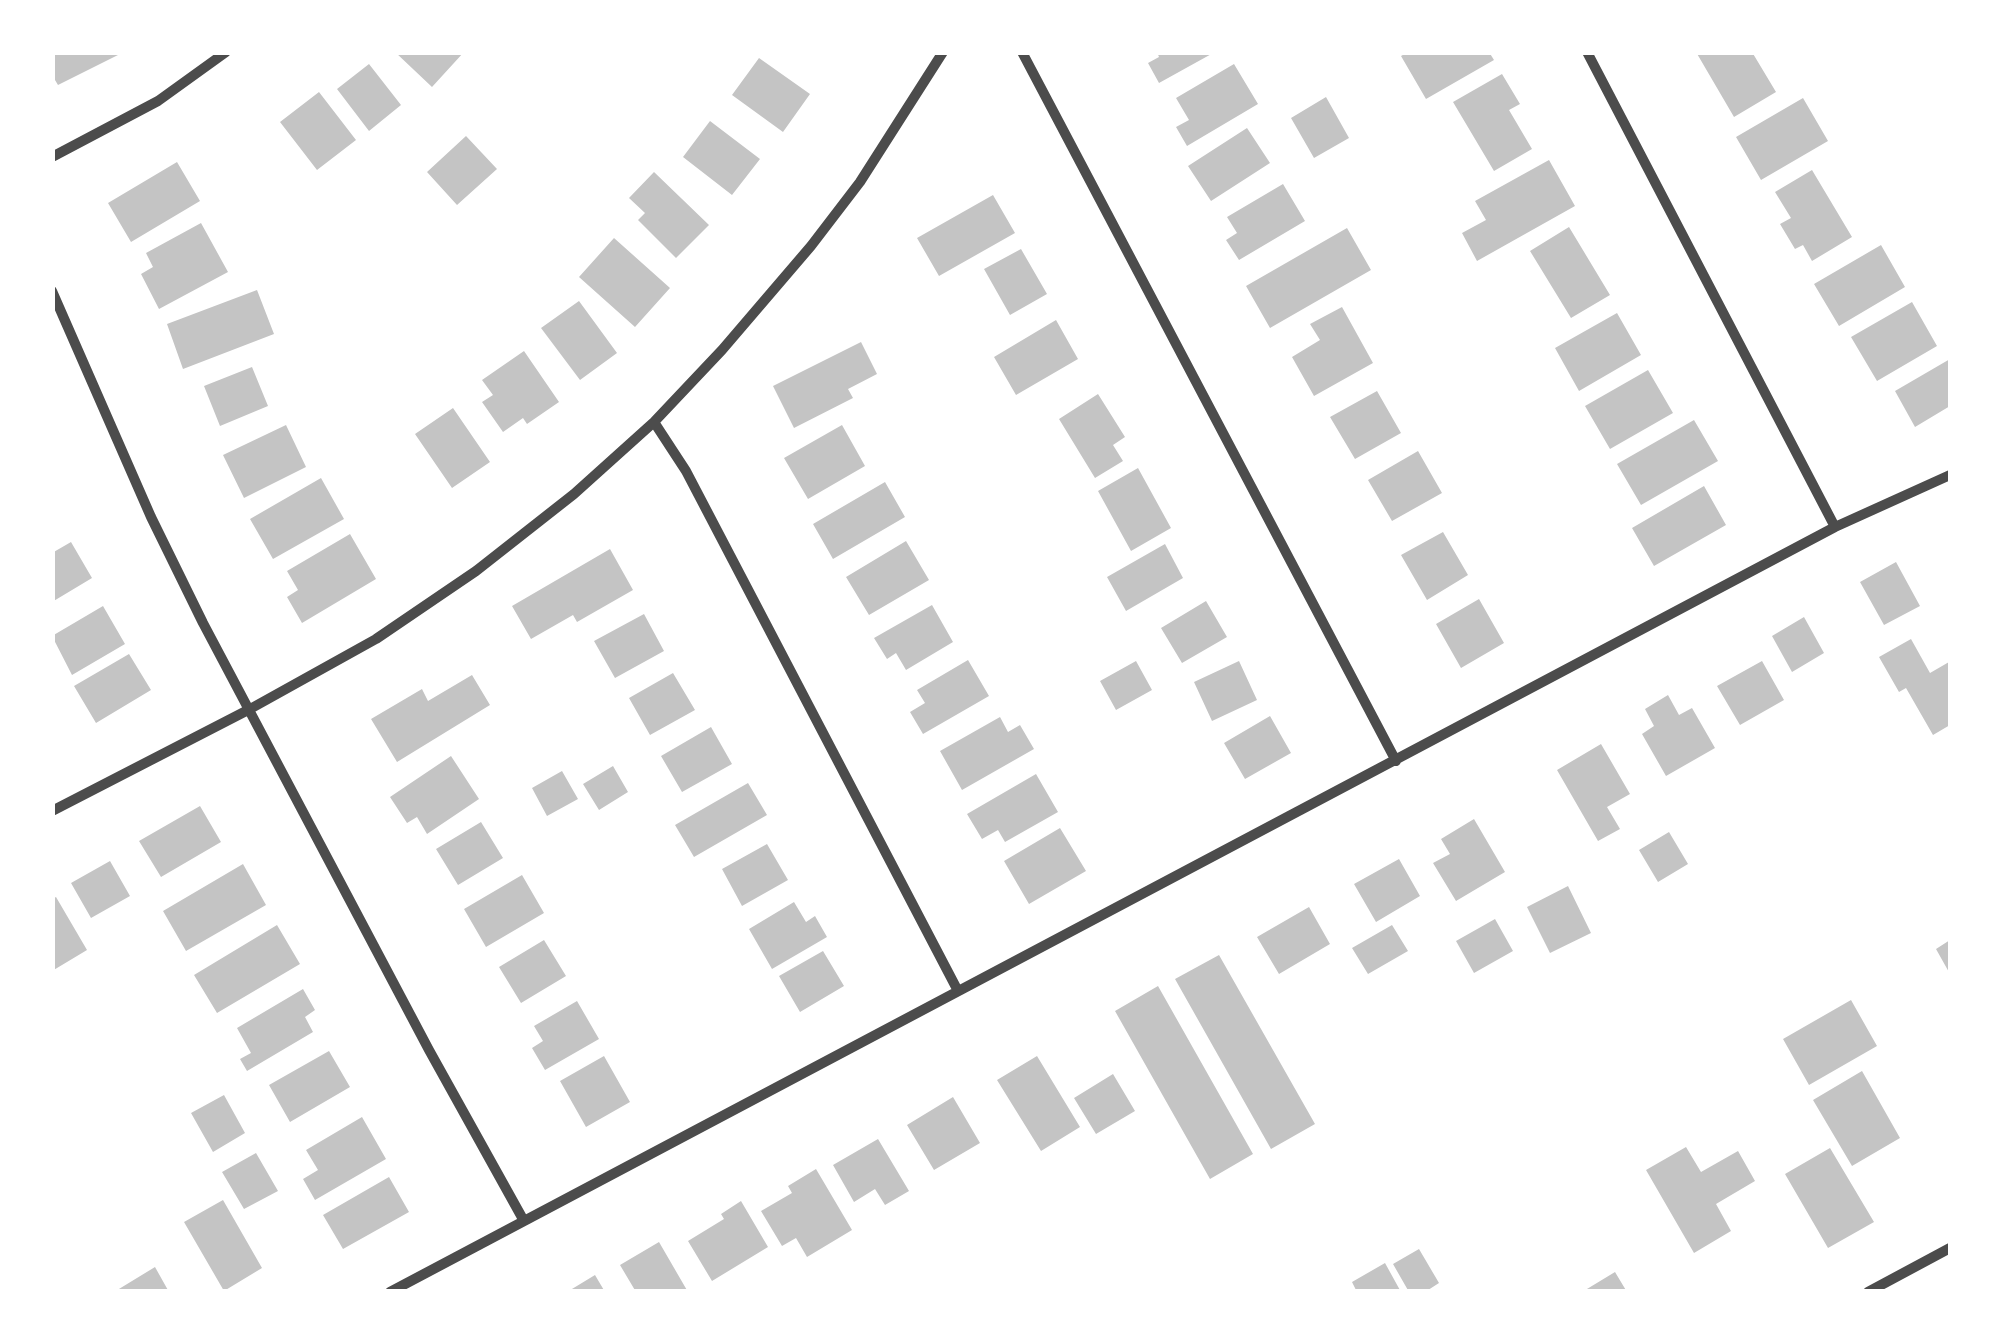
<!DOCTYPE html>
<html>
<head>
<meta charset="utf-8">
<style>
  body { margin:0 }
  #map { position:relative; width:2003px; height:1344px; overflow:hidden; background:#fff; font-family:"Roboto Serif",serif }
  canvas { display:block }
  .frame { position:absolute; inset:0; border:55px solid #fff; pointer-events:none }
</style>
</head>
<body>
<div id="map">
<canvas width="2003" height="1344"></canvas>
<div class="frame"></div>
</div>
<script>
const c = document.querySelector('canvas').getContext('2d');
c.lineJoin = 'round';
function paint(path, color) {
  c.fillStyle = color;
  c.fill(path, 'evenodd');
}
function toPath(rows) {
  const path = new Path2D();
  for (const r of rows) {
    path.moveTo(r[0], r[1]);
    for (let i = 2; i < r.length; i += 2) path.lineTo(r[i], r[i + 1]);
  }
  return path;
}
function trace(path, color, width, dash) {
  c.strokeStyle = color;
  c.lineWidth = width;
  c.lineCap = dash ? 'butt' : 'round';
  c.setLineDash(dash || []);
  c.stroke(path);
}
paint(toPath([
  [52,52,124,52,58,85,52,75],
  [395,52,464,52,432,87],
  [1157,52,1215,52,1159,83,1148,63,1159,57],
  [1408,52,1489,52,1494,60,1426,99,1401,56],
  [1696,52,1752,52,1776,92,1734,117],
  [759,58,810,94,783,132,732,95],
  [369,64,401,105,369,131,337,89],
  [1234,64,1258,104,1187,146,1176,127,1189,120,1176,98],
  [1502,74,1520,104,1509,110,1532,149,1494,171,1453,102],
  [319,92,356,140,317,170,280,122],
  [1326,97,1349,138,1314,158,1291,118],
  [1803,98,1828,141,1761,180,1736,137],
  [710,121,760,159,732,195,683,157],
  [1247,128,1270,163,1211,201,1188,166],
  [466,136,497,169,457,205,427,172],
  [1549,160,1575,206,1477,261,1462,233,1486,220,1475,201],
  [177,162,200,201,131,242,108,203],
  [1812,170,1852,237,1812,261,1803,245,1795,249,1780,224,1791,218,1775,192],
  [654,172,709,225,676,258,638,220,645,213,629,198],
  [1283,184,1305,221,1239,260,1226,240,1237,233,1227,217],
  [993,195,1015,233,939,276,917,238],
  [201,223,228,272,159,309,141,274,153,267,146,253],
  [1569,227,1610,295,1571,318,1530,251],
  [1347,228,1371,270,1270,328,1246,286],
  [614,238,670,288,635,327,579,277],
  [1881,245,1905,287,1839,326,1814,284],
  [1021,249,1047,294,1010,315,984,269],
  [257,290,274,334,183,369,167,324],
  [579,301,617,353,580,380,541,328],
  [1912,302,1937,346,1877,381,1851,337],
  [1342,307,1373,363,1314,396,1292,357,1320,340,1310,324],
  [1617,313,1641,355,1579,391,1555,348],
  [1056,320,1078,359,1016,395,994,357],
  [861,342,877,374,848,389,853,398,794,428,773,386],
  [524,351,559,402,527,424,523,418,503,432,482,402,493,395,482,380],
  [1950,359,1950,406,1915,427,1895,391],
  [252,367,268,406,220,426,204,386],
  [1648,370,1673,413,1610,449,1585,406],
  [1377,391,1401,433,1355,459,1330,417],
  [1098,394,1125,437,1113,445,1123,461,1095,478,1059,419],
  [453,408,490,462,452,488,415,434],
  [1694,420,1718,461,1641,505,1617,464],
  [286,425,306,467,244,498,223,455],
  [842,425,865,466,808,499,784,458],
  [1418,451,1442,493,1392,521,1368,480],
  [1138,468,1171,528,1131,551,1098,491],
  [321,478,344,519,273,559,250,519],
  [885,482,905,517,833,559,813,524],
  [1704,486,1726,525,1654,566,1632,528],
  [1443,532,1468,575,1427,600,1401,555],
  [350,534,376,579,302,623,287,597,298,590,287,571],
  [906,541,929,580,869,615,846,577],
  [71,542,92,578,52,602,52,553],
  [1165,544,1183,578,1126,611,1107,577],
  [610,549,633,590,577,622,573,615,531,639,512,606],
  [1896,562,1920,606,1884,625,1860,582],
  [1479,599,1504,643,1461,668,1436,624],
  [1206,601,1227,637,1182,663,1161,628],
  [932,605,953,642,906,670,896,653,887,659,874,638],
  [103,606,125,644,72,675,52,636],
  [644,614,664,651,615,678,594,641],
  [1804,617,1824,653,1792,672,1772,636],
  [1911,639,1930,673,1949,662,1950,664,1950,725,1933,735,1906,688,1899,692,1879,657],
  [129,654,151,690,96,723,74,686],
  [968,660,989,696,923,734,910,712,925,703,917,690],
  [1136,661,1152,690,1116,710,1100,681],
  [1239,661,1257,700,1212,721,1194,682],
  [1762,661,1784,700,1740,725,1717,686],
  [673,673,695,710,650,735,629,698],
  [472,675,490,705,397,762,371,719,422,689,428,701],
  [1668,695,1679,715,1692,708,1715,748,1666,776,1642,734,1654,726,1645,709],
  [1270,716,1291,753,1245,779,1224,743],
  [1000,717,1008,732,1020,725,1034,749,962,790,940,751],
  [711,727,732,764,682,792,661,756],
  [1601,744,1630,794,1607,807,1620,829,1598,841,1557,770],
  [451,756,479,799,427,834,417,817,407,823,390,797],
  [613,766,628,792,599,810,583,784],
  [562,771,578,799,547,816,532,788],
  [1036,774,1058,812,1005,842,998,830,982,839,967,814],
  [748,783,767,815,694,857,675,825],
  [200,806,221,842,161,877,139,841],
  [1474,819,1505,872,1456,901,1433,863,1450,854,1441,839],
  [481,822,503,858,458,885,436,849],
  [1060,828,1086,871,1029,904,1004,861],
  [1669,832,1688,864,1658,882,1639,850],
  [767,844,788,880,742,906,722,869],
  [1399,859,1420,896,1376,922,1354,884],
  [110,861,130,896,91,918,71,883],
  [243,864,266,905,186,951,163,911],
  [522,875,544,913,486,947,464,909],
  [1568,886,1591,933,1550,953,1527,907],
  [56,897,87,950,52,971,52,899],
  [794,902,806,922,815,916,827,937,772,969,749,929],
  [1309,907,1330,944,1279,974,1257,937],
  [1495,919,1513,951,1474,973,1456,941],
  [277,925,300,964,217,1013,194,975],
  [1392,925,1408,951,1368,974,1352,948],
  [544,940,566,976,521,1003,499,967],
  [1950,940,1950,974,1936,949],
  [823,951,844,986,800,1012,779,976],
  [1219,955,1315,1124,1271,1149,1175,979],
  [1158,986,1253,1154,1210,1179,1115,1011],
  [303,989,315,1010,305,1017,313,1032,247,1071,240,1059,251,1053,237,1028],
  [1851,1000,1877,1046,1809,1085,1783,1039],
  [577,1001,599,1039,545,1070,532,1048,543,1041,534,1026],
  [329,1051,350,1087,290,1122,269,1085],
  [604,1056,630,1102,586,1127,560,1081],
  [1037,1056,1080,1127,1041,1151,997,1080],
  [1862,1071,1900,1138,1852,1166,1813,1100],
  [1113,1074,1135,1111,1096,1134,1074,1098],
  [224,1095,245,1133,213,1152,191,1113],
  [953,1097,980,1143,934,1170,907,1125],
  [362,1117,386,1159,315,1200,303,1179,318,1170,306,1150],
  [878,1139,909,1191,885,1205,875,1189,854,1202,833,1165],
  [1686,1147,1701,1172,1738,1151,1755,1181,1716,1204,1731,1231,1694,1253,1646,1170],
  [1830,1148,1874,1222,1828,1248,1785,1174],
  [256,1153,278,1191,244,1209,222,1172],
  [816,1169,852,1230,807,1257,796,1238,782,1246,761,1211,792,1193,788,1186],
  [389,1177,409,1212,343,1249,323,1215],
  [223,1200,262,1268,224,1291,184,1222],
  [741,1201,768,1247,712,1281,688,1241,724,1219,721,1214],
  [659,1242,688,1292,636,1292,620,1265],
  [1419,1249,1439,1283,1425,1292,1409,1292,1393,1264],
  [1385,1263,1401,1292,1357,1292,1352,1282],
  [155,1267,169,1292,114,1292],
  [1615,1272,1627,1292,1582,1292],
  [595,1275,605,1292,567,1292]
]), '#c4c4c4');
trace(toPath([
  [1022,52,1396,761],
  [1587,52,1835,527],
  [52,157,158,101,226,52],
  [52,291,151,517,203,623,429,1050,524,1221],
  [654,422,686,471,958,991],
  [52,811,250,709,376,639,476,571,574,494,654,422,722,350,811,246,860,182,943,52],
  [390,1292,1835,527,1950,475],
  [1868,1292,1950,1248]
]), '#4c4c4c', 10);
</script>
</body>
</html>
